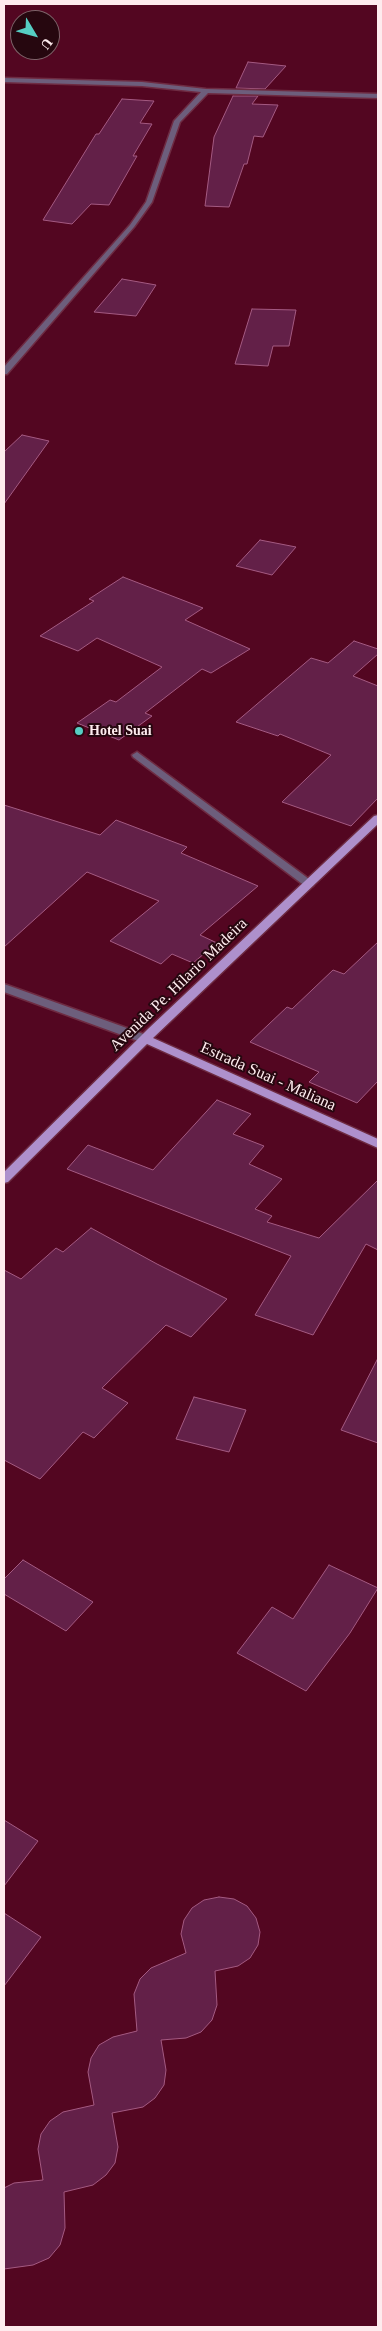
<!DOCTYPE html>
<html>
<head>
<meta charset="utf-8">
<style>
  body { margin:0 }
  #map { position:relative; width:382px; height:2331px; overflow:hidden; background:#530621; font-family:Georgia,serif }
  canvas { display:block }
  .frame { position:absolute; inset:0; border:5px solid #feebee; pointer-events:none }
  .north { position:absolute; left:10px; top:10px; width:50px; height:50px; box-sizing:border-box; background:#26070f; border:1px solid #7c6268; border-radius:50%; rotate:127deg; font-size:14px; font-weight:700; line-height:20px; text-align:center; color:#feebee }
  .north::after { content:''; display:block; margin:auto; width:18px; height:22px; background:#56cec3; clip-path:polygon(50% 0,100% 100%,50% 72%,0 100%) }
</style>
</head>
<body>
<div id="map">
<canvas width="382" height="2331"></canvas>
<div class="frame"></div>
<div class="north">U</div>
</div>
<script>
const c = document.querySelector('canvas').getContext('2d');
c.lineJoin = 'round';
function paint(path, color) {
  c.fillStyle = color;
  c.fill(path, 'evenodd');
}
function toPath(rows) {
  const path = new Path2D();
  for (const r of rows) {
    path.moveTo(r[0], r[1]);
    for (let i = 2; i < r.length; i += 2) path.lineTo(r[i], r[i + 1]);
  }
  return path;
}
function trace(path, color, width, dash) {
  c.strokeStyle = color;
  c.lineWidth = width;
  c.lineCap = dash ? 'butt' : 'round';
  c.setLineDash(dash || []);
  c.stroke(path);
}
function drawText(font, color, halo, rows, align = 'center') {
  c.font = font + ' Georgia,serif';
  c.lineWidth = 4;
  c.setLineDash([]);
  c.textBaseline = 'middle';
  c.strokeStyle = halo;
  c.fillStyle = color;
  for (const [text, x, y, turn = 0] of rows) {
    c.save();
    c.translate(x, y);
    c.rotate((+turn || 0) * Math.PI / 180);
    c.textAlign = isNaN(turn) ? turn : align;
    if (halo) c.strokeText(text, 0, 0);
    c.fillText(text, 0, 0);
    c.restore();
  }
}
const building = toPath([
  [248,62,286,66,265,89,236,88,248,62],
  [233,96,258,96,252,104,278,105,263,137,254,136,247,164,244,164,229,207,205,206,214,137,233,96],
  [122,99,154,101,140,123,152,124,133,156,137,156,109,205,91,204,72,224,43,220,96,134,99,134,122,99],
  [122,279,156,285,136,316,94,312,122,279],
  [252,309,296,310,289,346,273,346,268,366,235,364,252,309],
  [22,435,49,441,4,504,4,452,22,435],
  [260,540,296,547,272,575,236,566,260,540],
  [123,577,203,608,185,620,250,649,211,673,202,669,145,713,152,716,119,740,77,723,110,700,116,702,162,667,97,638,78,651,40,636,94,601,89,599,123,577],
  [354,641,378,649,378,654,353,676,378,686,378,798,351,826,282,802,331,755,280,734,278,736,236,722,311,658,328,663,354,641],
  [4,805,100,835,116,820,187,847,181,853,258,886,200,935,217,943,193,963,172,954,161,964,110,941,159,901,87,872,4,947,4,805],
  [378,942,378,1081,357,1103,309,1082,319,1072,250,1042,287,1007,292,1009,333,970,344,974,378,942],
  [217,1100,251,1114,233,1134,264,1146,249,1164,282,1179,255,1209,272,1216,267,1222,319,1238,378,1180,378,1250,366,1244,313,1335,255,1315,291,1256,67,1169,88,1145,153,1170,217,1100],
  [91,1228,157,1264,227,1299,191,1337,166,1325,102,1388,128,1403,94,1438,83,1432,40,1479,4,1460,4,1270,21,1279,56,1248,63,1252,91,1228],
  [378,1358,378,1443,341,1430,378,1358],
  [194,1397,246,1410,229,1452,176,1439,194,1397],
  [23,1560,93,1602,66,1631,4,1594,4,1579,23,1560],
  [329,1565,378,1588,350,1633,306,1691,237,1653,272,1607,293,1619,329,1565],
  [4,1820,38,1841,4,1886,4,1820],
  [219,1897,234,1899,247,1906,256,1918,260,1932,258,1945,250,1958,238,1966,215,1971,217,2005,212,2020,201,2032,186,2038,161,2040,166,2070,164,2085,155,2098,143,2107,112,2113,118,2147,115,2163,106,2175,93,2185,64,2192,65,2228,60,2245,49,2258,33,2265,4,2269,4,2188,14,2183,43,2180,38,2149,41,2134,50,2121,63,2112,94,2105,88,2072,91,2058,99,2045,113,2037,137,2031,134,1994,140,1979,151,1968,186,1953,181,1934,184,1920,192,1908,204,1900,219,1897],
  [4,1913,41,1937,4,1986,4,1913]
]);
paint(building, '#632048');
trace(building, '#a45a82', 1);
const street = toPath([
  [4,78,142,82,206,89,378,94,378,98,208,93,180,122,152,202,134,227,7,374,4,374,4,367,130,225,146,202,174,121,201,92,142,86,4,82,4,78],
  [137,752,313,882,314,884,313,886,305,886,133,757,132,755,137,752],
  [4,984,149,1036,151,1039,149,1042,141,1042,4,992,4,984]
]);
const primary = toPath([
  [378,815,378,824,153,1038,378,1139,378,1148,147,1044,8,1182,4,1183,4,1172,149,1028,374,816,378,815]
]);
trace(street, '#6e2b42', 3);
trace(primary, '#6e2b42', 3);
paint(street, '#6d5e7c');
paint(primary, '#ae90cc');
for (const [x, y, r, color] of [
  [79,731,5,"#56cec3"]
]) {
  const dot = new Path2D();
  dot.arc(x, y, r, 0, 2 * Math.PI);
  c.fillStyle = color;
  c.fill(dot);
  trace(dot, '#26070f', 2);
}
drawText('bold 14px', '#feebee', '#26070f', [
  ["Hotel Suai",89,731]
], 'left');
drawText('16px', '#feebee', '#26070f', [
  ["Avenida Pe. Hilario Madeira",179,985,-44],
  ["Estrada Suai - Maliana",268,1077,24]
]);
</script>
</body>
</html>
